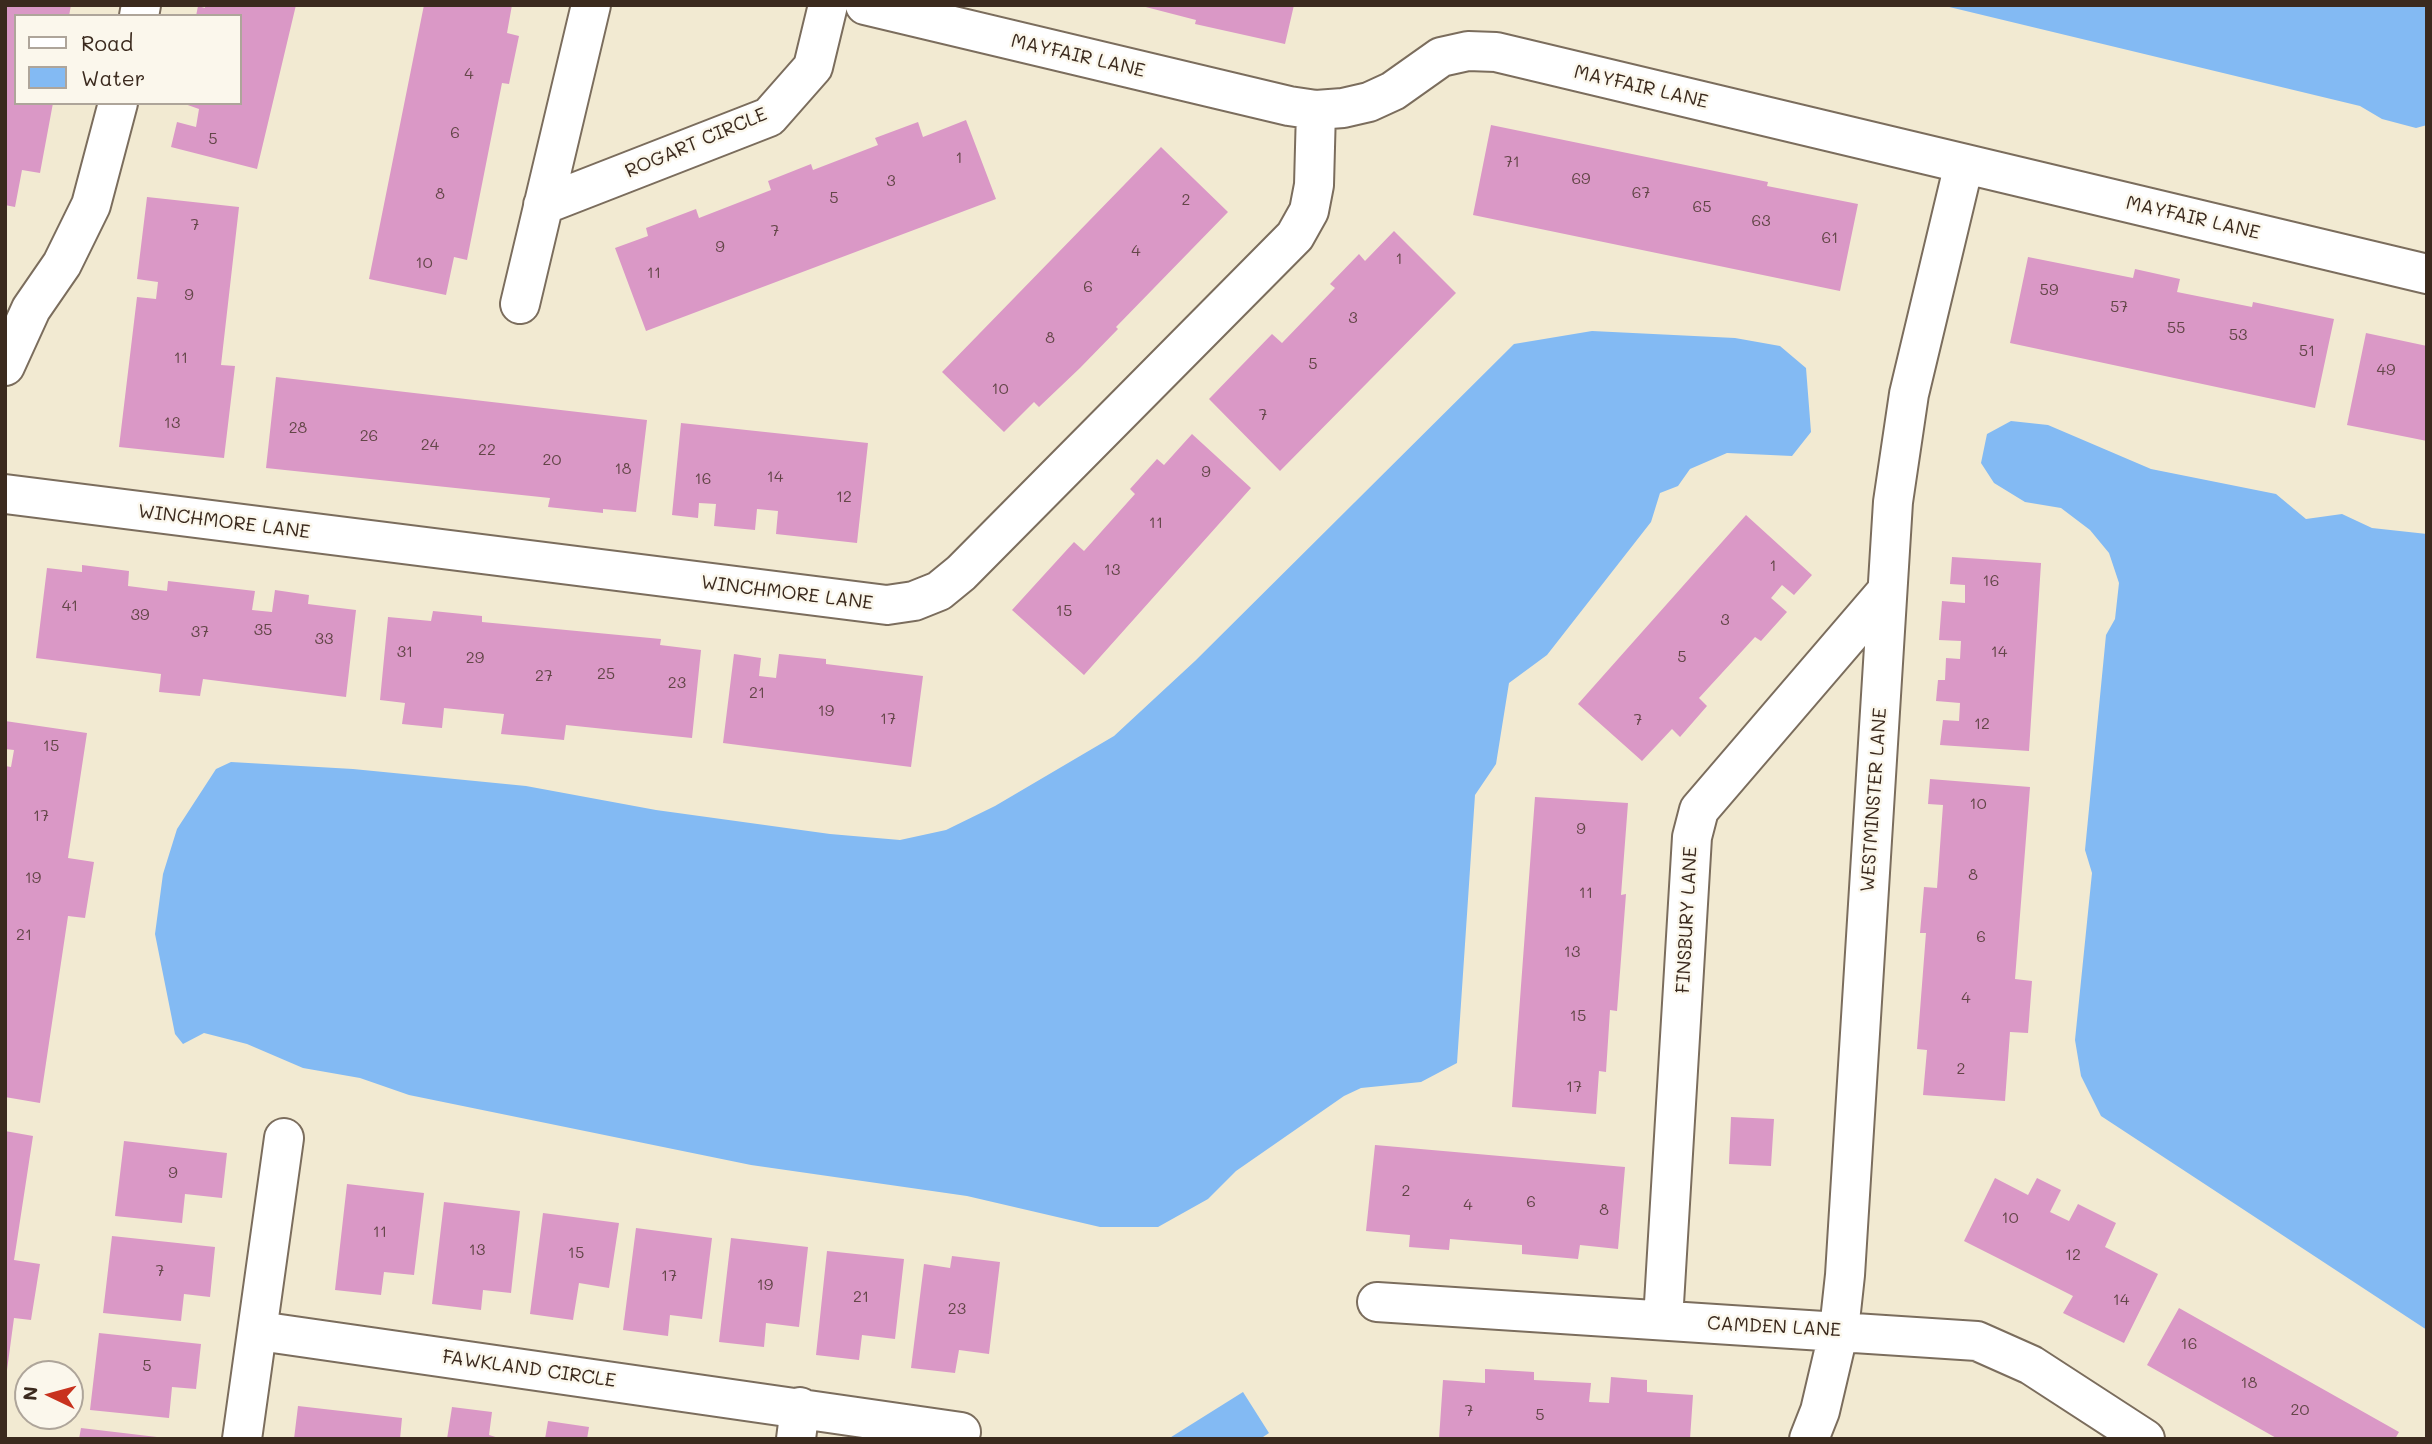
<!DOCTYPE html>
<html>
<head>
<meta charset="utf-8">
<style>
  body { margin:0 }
  #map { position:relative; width:2432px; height:1444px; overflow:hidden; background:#f2ead2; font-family:Mali,sans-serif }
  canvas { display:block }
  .frame { position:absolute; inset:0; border:7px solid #3b2a1e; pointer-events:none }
  .legend { position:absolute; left:14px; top:14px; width:228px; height:91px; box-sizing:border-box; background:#fbf7ec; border:2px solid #aea59a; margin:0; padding:9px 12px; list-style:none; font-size:21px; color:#3b2a1e }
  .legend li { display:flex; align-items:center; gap:14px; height:35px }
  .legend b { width:35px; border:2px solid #aea59a }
  .north { position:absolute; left:14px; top:1360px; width:70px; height:70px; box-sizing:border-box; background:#fbf7ec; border:2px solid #aea59a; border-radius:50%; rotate:275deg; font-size:19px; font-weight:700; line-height:28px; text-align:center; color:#3b2a1e }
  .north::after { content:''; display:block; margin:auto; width:24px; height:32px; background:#c8321e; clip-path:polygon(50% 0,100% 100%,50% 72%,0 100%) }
</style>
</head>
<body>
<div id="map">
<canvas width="2432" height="1444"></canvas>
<div class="frame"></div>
<ul class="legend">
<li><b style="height:9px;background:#fff"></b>Road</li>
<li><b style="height:19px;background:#83baf3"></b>Water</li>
</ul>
<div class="north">N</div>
</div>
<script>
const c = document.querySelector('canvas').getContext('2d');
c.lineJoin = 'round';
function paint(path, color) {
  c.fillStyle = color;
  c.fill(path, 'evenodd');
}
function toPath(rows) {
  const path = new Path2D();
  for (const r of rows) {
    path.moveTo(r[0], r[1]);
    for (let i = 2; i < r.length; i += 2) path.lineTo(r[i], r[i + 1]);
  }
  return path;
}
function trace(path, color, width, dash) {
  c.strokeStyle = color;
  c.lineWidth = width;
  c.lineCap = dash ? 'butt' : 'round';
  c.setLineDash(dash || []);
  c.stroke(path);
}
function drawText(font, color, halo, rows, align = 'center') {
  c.font = font + ' Mali,sans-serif';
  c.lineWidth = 5;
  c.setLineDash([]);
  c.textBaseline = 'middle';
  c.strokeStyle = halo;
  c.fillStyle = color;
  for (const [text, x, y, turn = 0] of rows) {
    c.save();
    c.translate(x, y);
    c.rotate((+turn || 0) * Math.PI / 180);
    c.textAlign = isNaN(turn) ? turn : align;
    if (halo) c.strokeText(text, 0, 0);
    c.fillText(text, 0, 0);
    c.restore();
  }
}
paint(toPath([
  [1941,5,2427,5,2427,125,2416,128,2382,119,2360,106],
  [1592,331,1735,338,1780,346,1806,368,1811,432,1792,456,1727,453,1690,469,1678,486,1660,493,1651,522,1547,655,1509,683,1496,764,1475,795,1457,1063,1421,1082,1361,1088,1344,1096,1236,1171,1208,1199,1158,1227,1100,1227,967,1196,751,1165,409,1095,360,1078,303,1068,247,1044,204,1033,183,1044,175,1034,155,934,163,874,177,829,216,769,231,762,353,769,526,786,656,810,830,834,900,840,946,830,995,806,1114,736,1195,661,1514,344],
  [2011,421,2048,425,2151,469,2276,494,2306,519,2342,514,2372,528,2427,534,2427,1330,2101,1116,2081,1076,2075,1040,2092,873,2085,850,2106,635,2115,619,2119,583,2109,553,2090,530,2061,508,2025,502,1994,483,1981,463,1987,434],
  [1243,1392,1269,1433,1260,1439,1168,1439]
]), '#83baf3');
paint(toPath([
  [5,5,71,5,69,16,16,16,16,103,53,103,40,173,22,170,15,207,5,205],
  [205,5,296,5,257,169,171,147,177,122,196,127,199,109,182,103,240,103,240,16,196,16,198,6,205,8],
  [424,5,512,5,507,33,519,36,509,84,502,83,467,260,454,257,446,295,369,279],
  [1138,5,1294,5,1285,44,1195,24,1196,20],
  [966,120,996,199,646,331,615,248,648,236,646,228,696,209,699,218,771,190,768,181,811,164,813,170,878,145,875,138,918,122,923,137],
  [1491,125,1768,182,1767,186,1858,204,1840,291,1473,215],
  [1161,147,1228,212,1116,327,1118,329,1080,368,1039,407,1034,402,1004,432,942,372],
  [147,197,239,207,221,365,235,366,224,458,119,447,137,297,156,299,158,282,137,279],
  [1394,231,1456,293,1280,471,1209,399,1272,334,1282,343,1335,288,1330,284,1359,254,1365,261],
  [2028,257,2133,278,2135,269,2180,279,2177,292,2252,307,2253,302,2334,319,2315,408,2010,343],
  [2366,333,2427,346,2427,441,2347,425],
  [276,377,647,420,636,512,603,509,603,513,548,507,550,498,266,468],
  [681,423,868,443,857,543,776,534,778,511,757,509,755,530,714,526,716,504,699,503,698,518,672,515],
  [1192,434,1251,488,1084,675,1012,610,1074,542,1084,551,1135,494,1130,489,1157,459,1164,465],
  [1746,515,1812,575,1794,595,1782,585,1771,598,1787,612,1761,641,1755,637,1699,698,1707,706,1680,737,1672,729,1642,761,1578,704],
  [1952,557,2041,563,2029,751,1940,745,1943,720,1959,721,1960,703,1936,701,1938,680,1945,680,1946,658,1960,659,1961,641,1939,640,1942,601,1965,603,1965,585,1950,584],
  [82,565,129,571,128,586,167,591,168,581,255,591,252,610,272,612,275,590,309,595,308,604,356,610,346,697,203,679,200,696,159,692,161,674,36,658,47,568,82,572],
  [433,611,482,616,482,622,661,639,660,645,701,650,692,738,566,725,564,740,501,734,504,714,444,708,442,728,402,724,405,703,380,700,388,617,431,621],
  [734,654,761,658,759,676,776,678,779,654,826,659,826,664,923,676,911,767,723,743],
  [5,721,87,733,68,858,94,862,85,918,68,916,40,1103,5,1097,5,766,11,767,14,750,5,749],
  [1930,779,2030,787,2015,979,2032,981,2028,1033,2010,1032,2005,1101,1923,1095,1927,1050,1917,1049,1926,933,1920,933,1924,887,1937,888,1943,805,1928,804],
  [1535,797,1628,803,1621,895,1626,894,1617,1011,1610,1010,1606,1072,1599,1071,1596,1114,1512,1107],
  [1731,1117,1774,1119,1771,1166,1729,1164],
  [5,1131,33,1136,14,1260,40,1264,31,1320,14,1318,7,1370],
  [124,1141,227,1153,222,1198,185,1194,182,1223,115,1216],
  [1375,1145,1625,1167,1618,1249,1580,1245,1578,1259,1522,1254,1522,1245,1450,1239,1449,1250,1409,1247,1410,1235,1366,1231],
  [1995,1178,2028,1195,2037,1178,2061,1190,2050,1212,2069,1221,2078,1204,2116,1223,2105,1247,2158,1274,2124,1343,2063,1313,2073,1296,1964,1241],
  [347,1184,424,1193,414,1275,384,1272,381,1295,335,1290],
  [444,1202,520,1211,511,1293,483,1290,481,1310,432,1304],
  [543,1213,619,1223,609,1288,579,1283,573,1320,530,1314],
  [636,1228,712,1238,702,1319,670,1315,668,1336,623,1330],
  [112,1236,215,1247,210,1297,184,1294,181,1321,103,1313],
  [731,1238,808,1247,799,1327,766,1323,764,1347,719,1342],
  [827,1251,904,1259,895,1339,862,1335,859,1360,816,1355],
  [952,1256,1000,1262,989,1354,959,1350,955,1373,911,1368,924,1264,950,1268],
  [2179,1308,2399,1432,2395,1439,2278,1439,2147,1365],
  [99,1333,201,1344,196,1389,172,1387,169,1418,90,1410],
  [1485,1369,1534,1372,1534,1380,1591,1383,1589,1402,1609,1403,1611,1377,1647,1380,1647,1392,1693,1395,1690,1439,1439,1439,1443,1380,1485,1383],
  [298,1406,402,1418,400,1439,294,1439],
  [452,1407,492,1412,489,1435,502,1439,447,1439],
  [548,1421,589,1427,587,1439,545,1439],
  [81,1428,157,1437,157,1439,79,1439]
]), '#da98c6');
const minor = toPath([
  [865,5,1289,106,1316,110,1343,108,1369,102,1393,91,1441,57,1468,51,1496,52,2427,274],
  [139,16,141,5],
  [543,205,769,117,813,67,828,5],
  [520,304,591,5],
  [5,366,31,309,62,264,91,205,118,103],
  [5,494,887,605,914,601,939,591,961,573,1295,236,1309,211,1314,185,1316,110],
  [1377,1302,1977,1341,2031,1365,2145,1439],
  [1663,1320,1692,837,1699,810,1887,591],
  [259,1331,961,1432],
  [242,1439,284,1138],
  [796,1439,800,1407],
  [1809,1439,1820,1411,1839,1330,1845,1275,1893,502,1909,394,1964,164]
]);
trace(minor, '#7b6d5d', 42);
trace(minor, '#fff', 38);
drawText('16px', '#634648', null, [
  ["4",469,74],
  ["6",455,133],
  ["5",213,139],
  ["1",959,158],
  ["71",1512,162],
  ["69",1581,179],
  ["3",891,181],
  ["67",1641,193],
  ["8",440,194],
  ["5",834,198],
  ["2",1186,200],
  ["65",1702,207],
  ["63",1761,221],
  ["7",195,225],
  ["7",775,231],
  ["61",1830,238],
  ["9",720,247],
  ["4",1136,251],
  ["1",1399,259],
  ["10",424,263],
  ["11",654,273],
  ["6",1088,287],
  ["59",2049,290],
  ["9",189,295],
  ["57",2119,307],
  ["3",1353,318],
  ["55",2176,328],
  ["53",2238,335],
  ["8",1050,338],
  ["51",2307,351],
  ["11",181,358],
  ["5",1313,364],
  ["49",2386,370],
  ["10",1000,389],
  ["7",1263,415],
  ["13",172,423],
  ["28",298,428],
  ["26",369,436],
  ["24",430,445],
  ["22",487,450],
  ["20",552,460],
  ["18",623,469],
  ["9",1206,472],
  ["14",775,477],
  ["16",703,479],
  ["12",844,497],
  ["11",1156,523],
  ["1",1773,566],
  ["13",1112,570],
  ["16",1991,581],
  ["41",70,606],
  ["15",1064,611],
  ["39",140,615],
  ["3",1725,620],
  ["35",263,630],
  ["37",200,632],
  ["33",324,639],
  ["31",405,652],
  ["14",1999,652],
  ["5",1682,657],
  ["29",475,658],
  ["25",606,674],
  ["27",544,676],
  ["23",677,683],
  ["21",757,693],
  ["19",826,711],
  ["17",888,719],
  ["7",1638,720],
  ["12",1982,724],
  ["15",51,746],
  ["10",1978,804],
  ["17",41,816],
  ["9",1581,829],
  ["8",1973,875],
  ["19",33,878],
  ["11",1586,893],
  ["21",24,935],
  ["6",1981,937],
  ["13",1572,952],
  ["4",1966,998],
  ["15",1578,1016],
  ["2",1961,1069],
  ["17",1574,1087],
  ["9",173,1173],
  ["2",1406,1191],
  ["6",1531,1202],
  ["4",1468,1205],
  ["8",1604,1210],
  ["10",2010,1218],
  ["11",380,1232],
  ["13",477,1250],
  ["15",576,1253],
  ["12",2073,1255],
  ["7",160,1271],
  ["17",669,1276],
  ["19",765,1285],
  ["21",861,1297],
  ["14",2121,1300],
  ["23",957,1309],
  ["16",2189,1344],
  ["5",147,1366],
  ["18",2249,1383],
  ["20",2300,1410],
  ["7",1469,1411],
  ["5",1540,1415]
]);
drawText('19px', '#3b2a1e', '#fbf7ec', [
  ["MAYFAIR LANE",1078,56,13],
  ["MAYFAIR LANE",1641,87,13],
  ["ROGART CIRCLE",696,143,-23],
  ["MAYFAIR LANE",2193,218,13],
  ["WINCHMORE LANE",224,522,7],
  ["WINCHMORE LANE",787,593,7],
  ["WESTMINSTER LANE",1874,800,-86],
  ["FINSBURY LANE",1687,920,-87],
  ["CAMDEN LANE",1774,1327,3],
  ["FAWKLAND CIRCLE",529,1369,8]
]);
</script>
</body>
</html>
